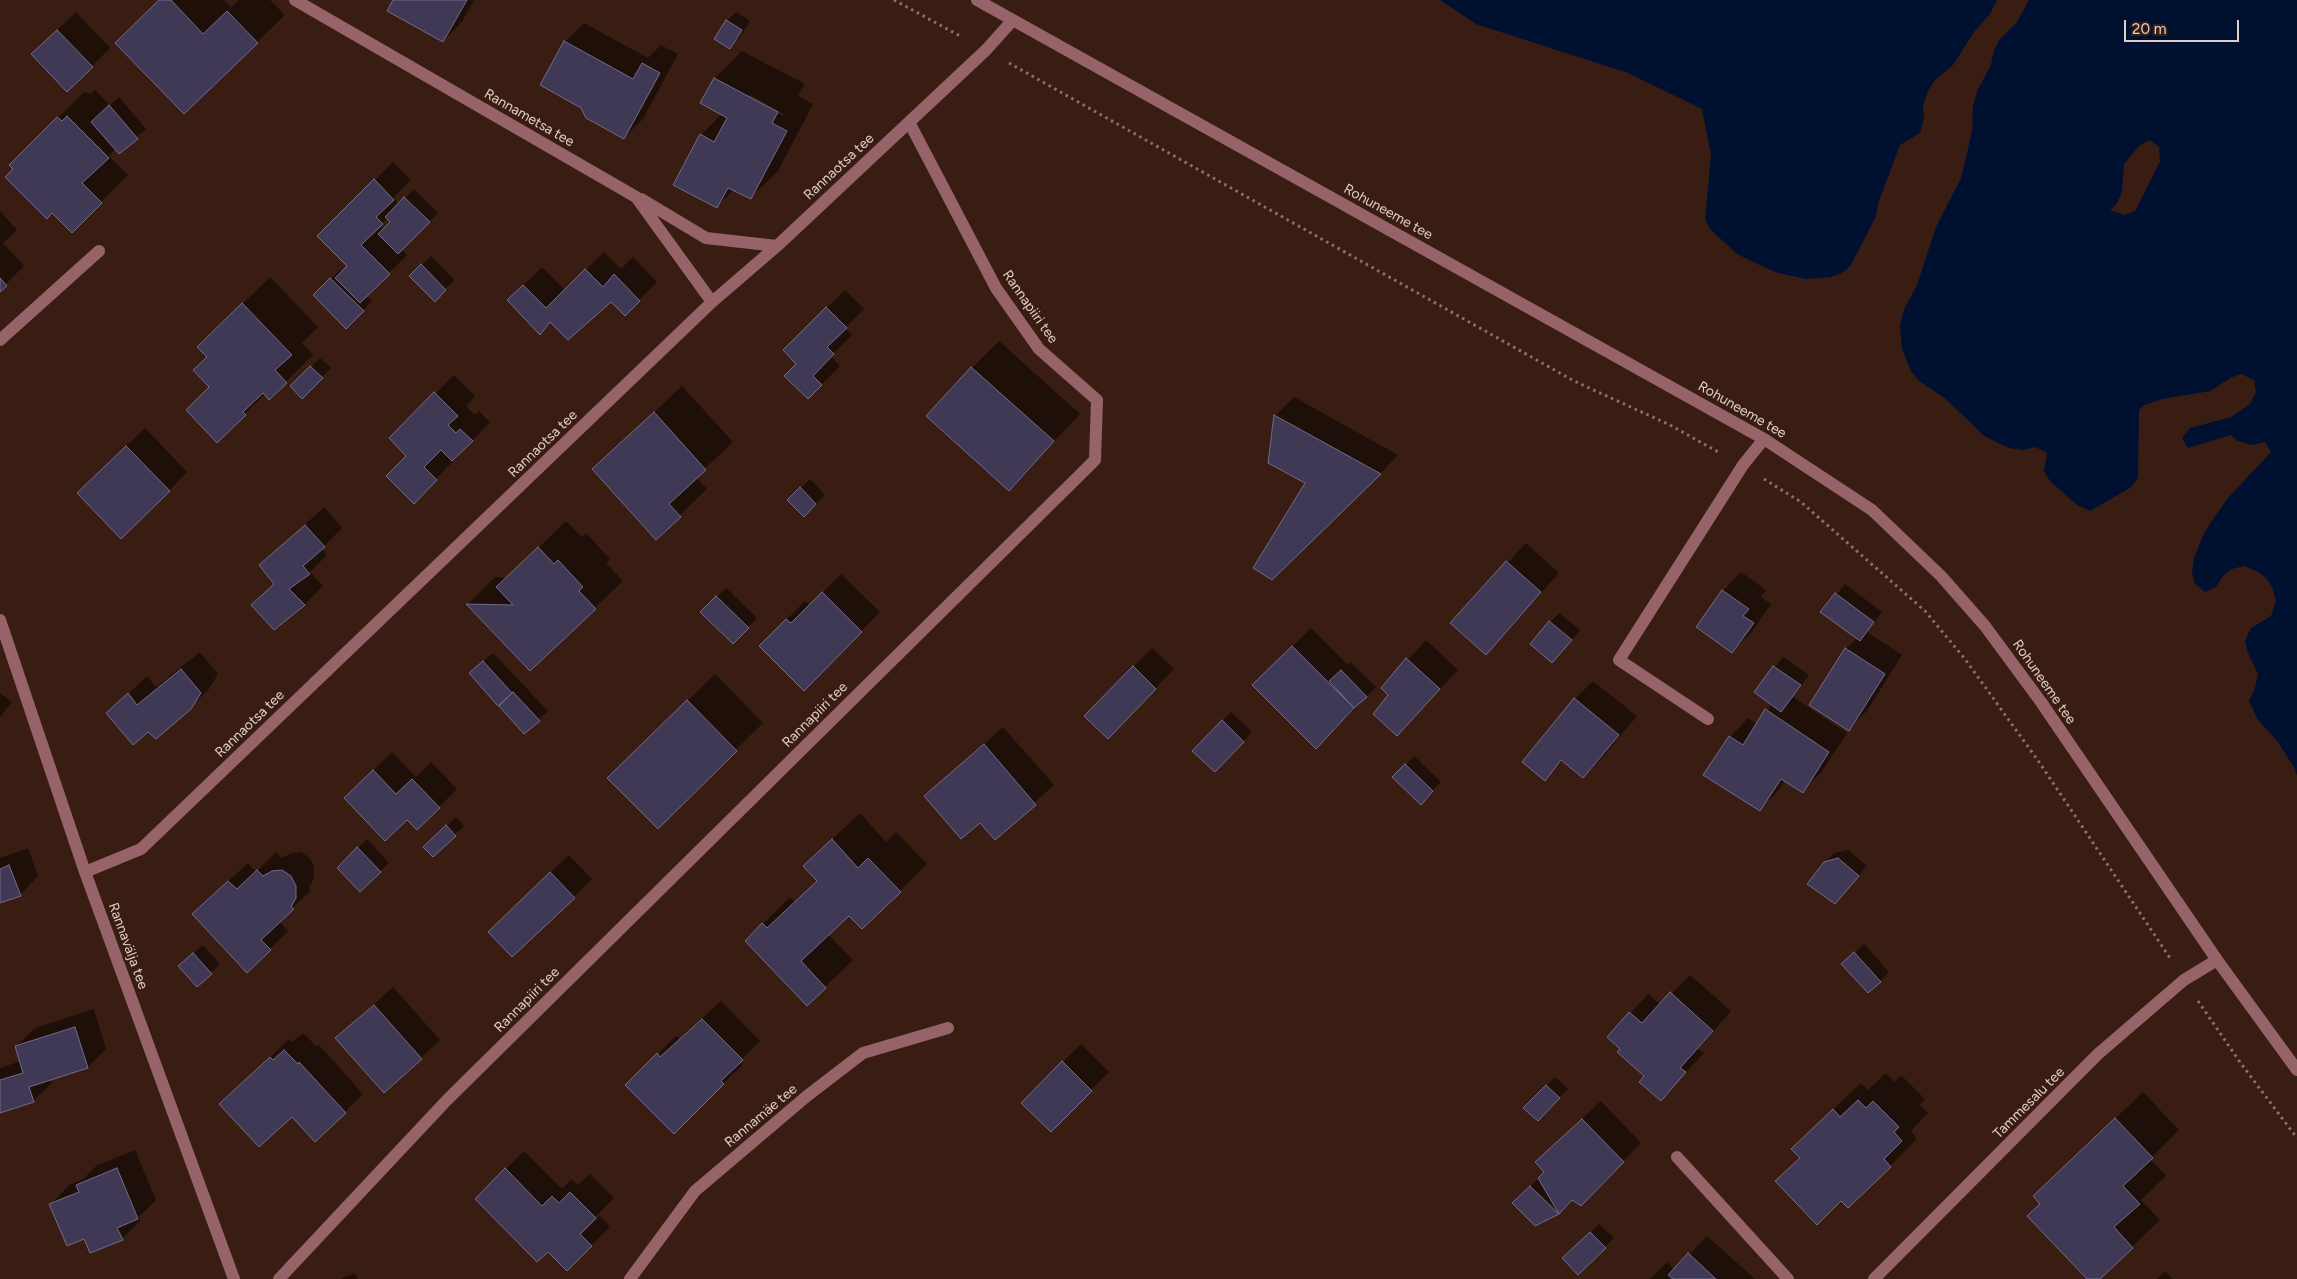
<!DOCTYPE html>
<html>
<head>
<meta charset="utf-8">
<style>
  body { margin:0 }
  #map { position:relative; width:2297px; height:1279px; overflow:hidden; background:#391d12; font-family:Figtree,sans-serif }
  canvas { display:block }
  .scale { position:absolute; left:2124px; top:20px; width:115px; height:22px; box-sizing:border-box; border:2px solid #e0cdc6; border-top:0; padding-left:6px; font-size:15px; line-height:18px; white-space:nowrap; color:#e0cdc6; -webkit-text-stroke:4px #391d12; paint-order:stroke }
</style>
</head>
<body>
<div id="map">
<canvas width="2297" height="1279"></canvas>
<div class="scale">20 m</div>
</div>
<script>
const c = document.querySelector('canvas').getContext('2d');
c.lineJoin = 'round';
function paint(path, color) {
  c.fillStyle = color;
  c.fill(path, 'evenodd');
}
function toPath(rows) {
  const path = new Path2D();
  for (const r of rows) {
    path.moveTo(r[0], r[1]);
    for (let i = 2; i < r.length; i += 2) path.lineTo(r[i], r[i + 1]);
  }
  return path;
}
function trace(path, color, width, dash) {
  c.strokeStyle = color;
  c.lineWidth = width;
  c.lineCap = dash ? 'butt' : 'round';
  c.setLineDash(dash || []);
  c.stroke(path);
}
function drawText(font, color, halo, rows, align = 'center') {
  c.font = font + ' Figtree,sans-serif';
  c.lineWidth = 4.5;
  c.setLineDash([]);
  c.textBaseline = 'middle';
  c.strokeStyle = halo;
  c.fillStyle = color;
  for (const [text, x, y, turn = 0] of rows) {
    c.save();
    c.translate(x, y);
    c.rotate((+turn || 0) * Math.PI / 180);
    c.textAlign = isNaN(turn) ? turn : align;
    if (halo) c.strokeText(text, 0, 0);
    c.fillText(text, 0, 0);
    c.restore();
  }
}
paint(toPath([
  [1440,0,1997,0,1990,14,1974,32,1953,65,1935,80,1928,91,1923,105,1924,118,1920,133,1900,145,1879,201,1876,216,1851,265,1842,273,1831,277,1805,279,1775,272,1749,260,1737,254,1710,229,1705,219,1711,155,1702,109,1628,73,1476,24],
  [2029,0,2297,0,2297,776,2295,769,2278,742,2258,720,2249,701,2255,688,2258,674,2248,653,2245,641,2251,628,2271,616,2276,601,2273,589,2267,579,2258,572,2244,566,2232,569,2223,576,2216,587,2205,592,2195,584,2192,573,2194,558,2205,531,2227,499,2271,452,2265,442,2253,445,2238,441,2231,435,2188,448,2182,438,2190,428,2231,417,2250,404,2256,392,2254,380,2241,374,2230,378,2211,391,2162,399,2144,405,2139,410,2138,478,2130,488,2090,511,2077,505,2050,481,2044,471,2047,453,2035,447,2023,450,2009,448,1984,436,1947,400,1918,380,1911,371,1902,349,1900,325,1904,309,1917,285,1936,227,1961,178,1972,132,1973,105,1978,89,1991,65,1994,50,2000,39,2017,22],
  [2150,140,2159,147,2160,161,2135,211,2124,215,2110,210,2116,205,2122,192,2124,164,2140,145]
]), '#001030');
paint(toPath([
  [160,0,224,0,231,7,239,0,270,0,285,15,184,113],
  [394,0,474,0,462,22,443,41],
  [76,12,110,48,92,66,51,36],
  [736,12,750,21,739,38,730,47,727,21],
  [584,23,648,58,661,45,678,54,643,119,624,138,565,42],
  [742,51,805,84,798,96,813,104,778,171,750,198,734,189,717,207,701,135,722,114,701,102,715,78],
  [750,95,784,114,783,116,750,98],
  [95,90,110,105,119,97,146,129,119,152,116,148,109,156,128,175,72,231,38,138,85,91,90,95],
  [393,162,411,180,393,198,399,204,414,189,438,213,401,249,407,255,366,296,372,301,346,327,315,295,340,270,343,272,348,266,319,236],
  [387,218,391,222,383,230,379,226],
  [0,211,17,230,3,243,24,266,0,290],
  [604,252,621,269,633,257,657,282,625,314,611,300,551,322,540,333,509,300,542,267,565,290],
  [431,256,454,280,435,300,411,276],
  [270,277,318,327,302,343,313,355,269,398,265,394,217,441,208,357,226,320],
  [845,290,864,309,845,328,852,335,831,356,840,366,808,398,798,364,784,350],
  [999,341,1080,414,1009,489,972,368],
  [320,358,331,368,302,397,292,386],
  [454,375,475,396,466,406,475,415,479,411,490,422,414,502,408,456,391,438],
  [682,386,733,442,696,477,707,489,656,538,594,469],
  [1294,397,1398,455,1380,474,1306,483,1269,463,1275,416],
  [145,428,187,472,169,491,97,474],
  [810,479,825,495,804,515,789,500],
  [324,507,342,528,322,548,327,555,310,572,323,586,305,604,274,628,253,605,275,583,261,565],
  [566,521,582,537,586,533,610,559,606,563,623,581,530,670,468,604,495,577,507,578],
  [1526,543,1559,573,1504,634,1452,623],
  [1741,572,1766,590,1761,597,1771,604,1751,633,1732,651,1723,591],
  [841,574,880,612,822,671,760,646,805,601,810,606],
  [1845,584,1882,612,1867,632,1902,655,1867,711,1848,729,1846,649,1857,638,1822,612],
  [726,588,757,618,733,643,702,612],
  [1559,613,1580,630,1561,652,1550,622],
  [1311,628,1348,665,1350,662,1376,687,1335,729,1254,685],
  [1426,640,1458,670,1415,715,1382,688],
  [1152,648,1174,669,1126,719,1086,716],
  [200,652,218,674,209,689,190,708,108,713,147,676,156,687],
  [493,653,548,711,524,732,470,673],
  [1783,657,1809,675,1793,697,1847,733,1821,773,1802,791,1785,780,1778,791,1759,810,1730,737,1748,718,1757,724,1772,704,1756,691],
  [715,674,763,723,658,827,636,751],
  [1593,681,1637,716,1602,758,1583,777,1563,760,1545,779,1575,699],
  [0,693,12,702,0,717],
  [1231,712,1252,732,1215,771,1194,751],
  [1003,727,1054,785,995,838,980,821,925,796],
  [392,752,416,777,431,762,457,789,439,807,407,818,345,798],
  [1414,756,1441,782,1421,803,1394,777],
  [860,813,886,842,896,832,927,864,900,891,850,914,828,934,853,960,807,1004,746,941,790,897,795,902,818,880,832,839],
  [456,817,464,826,433,855,425,847],
  [367,839,389,863,360,890,338,868],
  [28,848,38,876,20,895,0,902,0,858],
  [1848,850,1867,866,1835,903,1825,863,1834,853],
  [276,852,282,858,291,853,301,852,310,858,314,867,314,878,309,888,311,890,279,921,288,931,270,949,212,896,248,863,256,872],
  [569,855,592,879,574,897,508,913],
  [1864,944,1889,972,1880,981,1852,955],
  [203,945,220,964,197,985,189,957],
  [1690,975,1731,1011,1698,1049,1704,1053,1661,1099,1646,1076,1608,1037,1648,994,1661,1005],
  [393,987,440,1040,421,1058,337,1038],
  [721,1001,760,1041,739,1062,742,1065,674,1133,627,1085,676,1036,679,1039],
  [94,1009,106,1049,88,1067,51,1079,52,1083,33,1101,0,1112,0,1068,21,1061,16,1046,35,1028],
  [303,1033,317,1047,319,1045,363,1094,345,1112,240,1086,289,1039,292,1042],
  [1081,1044,1109,1072,1051,1130,1023,1103],
  [1886,1073,1894,1082,1901,1075,1925,1099,1920,1105,1928,1113,1911,1131,1917,1139,1890,1166,1848,1207,1841,1200,1777,1181,1801,1157,1820,1122,1861,1083,1868,1090],
  [1555,1077,1568,1089,1538,1120,1525,1108],
  [2143,1092,2179,1130,2150,1159,2166,1176,2141,1200,2160,1220,2099,1279,2088,1279,2041,1204,2034,1196],
  [1601,1101,1641,1143,1599,1186,1572,1199,1558,1213,1535,1224,1513,1203,1545,1172,1555,1144],
  [135,1150,156,1200,139,1217,140,1221,122,1239,85,1237,51,1204,69,1185,82,1180,96,1166],
  [524,1151,562,1189,571,1179,578,1185,590,1174,614,1198,575,1237,577,1239,600,1216,610,1227,567,1269,548,1250,476,1199],
  [1599,1224,1614,1238,1578,1273,1564,1258],
  [1707,1236,1755,1279,1650,1279,1667,1262,1675,1270],
  [2165,1271,2173,1279,2157,1279],
  [355,1273,358,1279,340,1279]
]), '#0007');
const building = toPath([
  [159,0,171,0,203,34,227,11,258,43,184,114,115,43,159,0],
  [393,0,467,0,443,42,387,11,393,0],
  [726,20,742,30,730,49,714,39,726,20],
  [57,30,93,67,67,92,31,54,57,30],
  [564,41,633,79,642,63,660,73,624,139,586,118,581,108,540,85,564,41],
  [714,78,778,112,772,123,787,131,751,199,728,188,717,208,673,185,700,134,714,142,727,118,700,103,714,78],
  [109,105,138,139,119,154,91,122,109,105],
  [67,116,109,158,82,183,102,203,72,233,52,213,47,219,5,177,13,169,9,165,57,117,62,121,67,116],
  [374,179,394,200,376,217,383,224,361,245,390,274,360,303,335,278,347,266,317,236,374,179],
  [404,197,430,222,398,254,378,234,390,222,385,217,404,197],
  [421,264,446,290,435,302,409,276,421,264],
  [585,269,603,287,614,274,640,301,625,316,611,302,568,340,550,322,540,335,507,300,523,285,546,308,585,269],
  [0,278,7,286,0,292,0,278],
  [330,278,364,311,346,329,313,295,330,278],
  [242,303,292,355,275,370,287,383,269,400,263,393,243,412,246,415,217,443,186,410,209,387,193,370,207,357,197,347,242,303],
  [826,307,847,328,827,347,834,354,813,376,822,385,808,399,784,376,796,364,783,350,826,307],
  [310,366,323,378,302,399,290,386,310,366],
  [971,367,1054,441,1009,491,926,416,971,367],
  [434,392,458,416,448,425,456,433,460,429,473,441,452,461,441,450,424,467,437,480,414,504,386,476,406,456,389,438,434,392],
  [654,412,706,470,669,504,681,517,656,540,592,469,654,412],
  [1274,415,1381,474,1272,580,1253,568,1305,483,1268,463,1274,415],
  [126,446,170,491,121,539,77,493,126,446],
  [800,487,816,504,804,517,787,500,800,487],
  [305,525,325,547,303,566,310,574,289,589,305,605,274,630,251,605,274,584,259,565,305,525],
  [538,547,554,564,558,560,583,587,579,591,596,609,530,671,466,604,513,605,496,587,538,547],
  [1506,561,1541,592,1486,655,1450,623,1506,561],
  [1722,590,1749,609,1743,616,1754,623,1732,653,1696,627,1722,590],
  [822,592,862,632,804,691,759,646,786,619,791,623,822,592],
  [1835,593,1874,622,1860,641,1820,612,1835,593],
  [716,596,749,628,733,644,700,612,716,596],
  [1549,621,1572,640,1552,663,1530,644,1549,621],
  [1292,646,1354,708,1316,749,1252,685,1292,646],
  [1845,648,1885,674,1849,731,1809,705,1845,648],
  [1406,658,1440,689,1397,736,1373,714,1388,695,1381,688,1406,658],
  [483,661,512,693,498,706,469,673,483,661],
  [1133,666,1156,689,1108,739,1084,716,1133,666],
  [1773,666,1801,685,1781,712,1754,692,1773,666],
  [181,669,201,693,191,709,156,739,148,732,133,745,106,713,128,693,137,705,181,669],
  [1341,670,1367,697,1354,708,1329,681,1341,670],
  [513,692,540,721,524,734,499,706,513,692],
  [1574,698,1619,735,1583,778,1561,760,1545,781,1522,762,1574,698],
  [687,700,737,751,658,829,607,778,687,700],
  [1765,709,1829,752,1803,793,1781,779,1760,811,1703,775,1729,736,1743,745,1765,709],
  [1222,720,1244,742,1215,772,1192,751,1222,720],
  [984,744,1036,805,995,840,980,823,961,839,924,796,984,744],
  [1405,764,1433,791,1421,805,1392,777,1405,764],
  [373,770,396,794,412,779,440,808,417,830,407,820,385,841,344,798,373,770],
  [446,825,456,836,433,857,423,847,446,825],
  [832,839,858,868,868,858,901,892,862,929,849,916,801,961,826,988,807,1006,745,941,762,923,767,928,817,881,803,866,832,839],
  [357,847,381,872,360,892,337,868,357,847],
  [1838,858,1859,876,1835,904,1807,884,1824,862,1838,858],
  [9,865,21,896,0,903,0,869,9,865],
  [257,870,263,876,272,871,282,870,291,876,296,886,296,898,291,907,294,909,261,940,271,950,247,973,192,914,228,881,237,889,257,870],
  [550,872,575,898,512,957,488,932,550,872],
  [1854,952,1881,982,1868,993,1841,964,1854,952],
  [193,953,212,974,197,987,178,966,193,953],
  [1670,992,1713,1031,1680,1068,1686,1072,1661,1101,1639,1082,1644,1076,1617,1052,1620,1049,1607,1037,1629,1012,1642,1023,1670,992],
  [374,1005,422,1059,384,1093,335,1038,374,1005],
  [702,1019,743,1060,721,1081,724,1084,674,1134,625,1085,657,1053,660,1057,702,1019],
  [75,1027,88,1068,29,1087,34,1102,0,1113,0,1080,23,1073,15,1046,75,1027],
  [284,1050,298,1064,299,1062,346,1113,315,1142,292,1117,259,1147,219,1104,270,1057,273,1060,284,1050],
  [1062,1061,1092,1091,1051,1132,1021,1103,1062,1061],
  [1546,1085,1560,1098,1538,1121,1523,1108,1546,1085],
  [1858,1100,1866,1108,1873,1101,1899,1127,1894,1132,1902,1141,1884,1159,1891,1167,1848,1208,1841,1201,1817,1225,1775,1181,1800,1158,1791,1149,1833,1109,1840,1117,1858,1100],
  [2115,1118,2153,1158,2123,1186,2140,1204,2114,1227,2133,1248,2100,1279,2087,1279,2027,1216,2040,1204,2033,1196,2115,1118],
  [1582,1119,1624,1162,1581,1206,1572,1200,1559,1214,1538,1178,1544,1172,1535,1162,1582,1119],
  [117,1168,138,1219,117,1228,123,1240,90,1253,84,1239,67,1246,49,1204,79,1192,76,1185,117,1168],
  [505,1168,542,1206,552,1196,559,1203,570,1192,596,1218,580,1234,592,1246,567,1271,548,1252,537,1262,475,1199,505,1168],
  [1530,1186,1559,1214,1535,1226,1512,1203,1530,1186],
  [1590,1232,1606,1248,1578,1275,1562,1258,1590,1232],
  [1688,1253,1716,1279,1673,1279,1668,1275,1688,1253]
]);
paint(building, '#403955');
trace(building, '#736b8a', 1);
trace(toPath([
  [894,0,962,37],
  [1009,63,1574,381,1670,425,1720,453],
  [1764,479,1801,502,1925,611,1965,659,2039,762,2170,958],
  [2198,1001,2242,1065,2297,1138]
]), '#8a7269', 3, [2.5, 4]);
trace(toPath([
  [295,0,636,197,712,302],
  [977,0,1764,439,1872,510,1941,576,1985,626,2041,702,2217,960,2297,1070],
  [641,199,706,238,777,246],
  [0,340,99,251],
  [0,620,85,872,234,1279],
  [1708,719,1619,660,1743,465,1764,439],
  [85,872,141,849,712,302,777,246,986,50,1012,21],
  [1677,1157,1788,1279],
  [279,1279,447,1100,1095,460,1097,400,1039,349,996,288,909,122],
  [630,1279,695,1191,807,1096,863,1053,948,1028],
  [1874,1279,2098,1054,2184,980,2217,960]
]), '#966368', 12);
drawText('14px', '#e0cdc6', '#391d12', [
  ["Rannametsa tee",529,118,30],
  ["Rannaotsa tee",839,167,-43],
  ["Rohuneeme tee",1388,212,29],
  ["Rannapiiri tee",1030,307,55],
  ["Rohuneeme tee",1742,410,30],
  ["Rannaotsa tee",543,444,-44],
  ["Rohuneeme tee",2044,682,55],
  ["Rannapiiri tee",815,715,-45],
  ["Rannaotsa tee",250,724,-44],
  ["Rannavälja tee",128,946,70],
  ["Rannapiiri tee",527,1000,-45],
  ["Tammesalu tee",2029,1103,-45],
  ["Rannamäe tee",761,1116,-40]
]);
</script>
</body>
</html>
